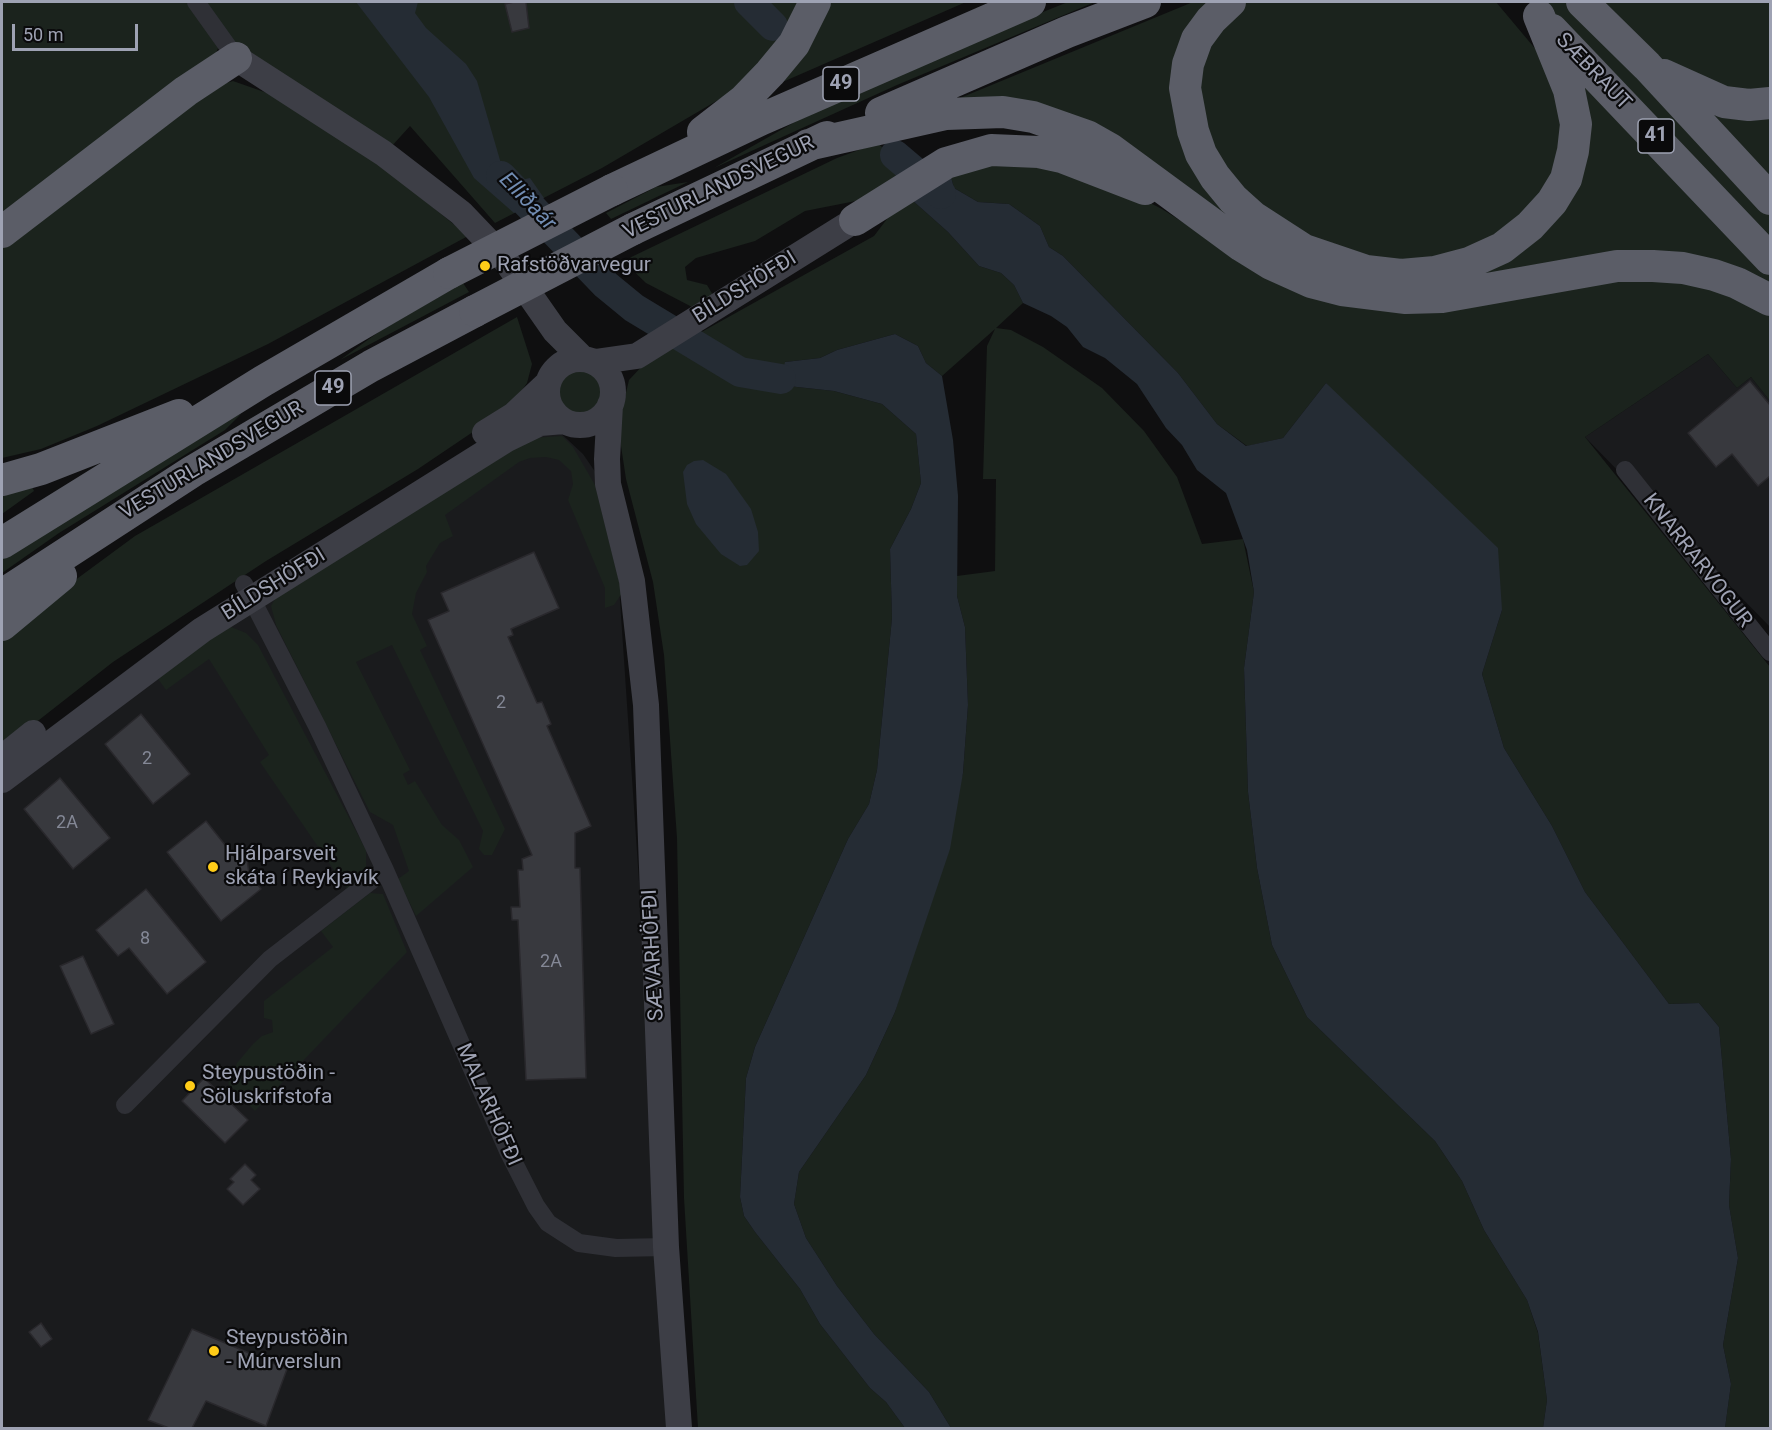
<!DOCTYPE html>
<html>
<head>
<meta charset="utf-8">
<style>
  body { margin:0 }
  #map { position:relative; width:1772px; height:1430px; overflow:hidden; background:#0f0f10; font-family:Roboto,sans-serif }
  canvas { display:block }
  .frame { position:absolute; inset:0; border:3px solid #9ea2b3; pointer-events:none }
  .scale { position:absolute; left:12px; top:24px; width:126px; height:27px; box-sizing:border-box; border:3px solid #9ea2b3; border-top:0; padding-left:8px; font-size:18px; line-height:21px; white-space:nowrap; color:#9ea2b3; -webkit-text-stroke:4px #0a0a0b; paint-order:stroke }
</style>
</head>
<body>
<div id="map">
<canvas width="1772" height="1430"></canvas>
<div class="frame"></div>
<div class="scale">50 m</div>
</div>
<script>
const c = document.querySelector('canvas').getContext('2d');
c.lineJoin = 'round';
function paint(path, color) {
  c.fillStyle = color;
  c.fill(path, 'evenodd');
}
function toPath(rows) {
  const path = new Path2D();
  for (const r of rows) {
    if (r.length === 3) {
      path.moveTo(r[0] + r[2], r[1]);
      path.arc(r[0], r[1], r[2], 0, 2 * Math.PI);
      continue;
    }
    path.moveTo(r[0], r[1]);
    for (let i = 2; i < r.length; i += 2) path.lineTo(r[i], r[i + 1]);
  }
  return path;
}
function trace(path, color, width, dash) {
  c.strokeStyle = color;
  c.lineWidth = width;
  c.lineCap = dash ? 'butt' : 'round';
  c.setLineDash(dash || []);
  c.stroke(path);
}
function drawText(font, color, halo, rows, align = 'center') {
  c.font = font + ' Roboto,sans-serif';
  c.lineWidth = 4.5;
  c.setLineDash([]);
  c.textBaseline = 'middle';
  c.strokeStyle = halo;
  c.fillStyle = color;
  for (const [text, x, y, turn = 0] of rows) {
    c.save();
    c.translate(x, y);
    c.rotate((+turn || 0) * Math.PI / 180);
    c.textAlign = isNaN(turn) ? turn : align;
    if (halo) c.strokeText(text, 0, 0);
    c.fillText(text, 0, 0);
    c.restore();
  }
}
paint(toPath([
  [1708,354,1737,388,1751,377,1770,401,1770,627,1585,437],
  [537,411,583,454,596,473,614,512,676,1428,2,1428,2,769]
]), '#1a1b1d');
paint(toPath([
  [2,2,190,2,220,44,211,64,2,222],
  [202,2,806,2,778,49,737,89,602,168,495,223,410,126,391,147,240,55],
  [821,2,966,2,762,91],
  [1068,2,1095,2,897,85,714,168,809,114,963,44],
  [1193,2,1216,2,1203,12,1180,63,1176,110,1196,160,1223,200,1276,243,1357,274,1421,281,1482,265,1538,229,1573,187,1581,111,1567,56,1770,274,1770,292,1710,264,1650,256,1590,260,1492,282,1412,289,1319,275,1264,249,1202,202,1064,118,1007,100,960,98],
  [1240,2,1496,2,1548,64,1566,134,1558,175,1539,206,1475,254,1384,265,1285,231,1209,157,1196,66],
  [1535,2,1567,2,1606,41,1770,216,1770,243],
  [1602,2,1770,2,1770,98,1682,77,1645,46],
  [233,81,270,94,380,164,468,236,268,344,97,426,41,449,2,458,2,243,202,90],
  [1682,96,1770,111,1770,191],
  [878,143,907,173,871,198,805,211,755,241,696,258,685,267,687,280,707,285,713,295,692,307,646,283,623,261,837,158],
  [988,156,1109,182,1162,209,1267,276,1659,274,1770,308,1770,401,1751,377,1737,388,1708,354,1585,437,1770,667,1770,1428,1725,1428,1731,1384,1723,1345,1738,1258,1729,1205,1731,1159,1719,1027,1699,1003,1669,1004,1585,892,1552,826,1504,748,1482,674,1502,610,1326,383,1283,438,1247,446,1217,424,1178,373,1063,256,1049,247,1040,226,1009,204,978,202,954,188,951,177],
  [688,182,611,219,606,213,656,187],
  [912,200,948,232,979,266,1001,273,1014,285,1023,303,996,328,1011,330,1043,347,1102,388,1144,431,1177,477,1202,544,1243,539,1254,592,1244,668,1248,792,1257,868,1272,945,1307,1017,1435,1141,1462,1181,1484,1230,1527,1300,1538,1333,1547,1400,1543,1428,951,1428,929,1392,874,1334,837,1286,806,1238,794,1204,799,1172,866,1075,895,1012,963,773,968,705,965,627,957,596,957,576,995,571,996,479,983,479,987,346,995,329,942,376,926,363,918,346,895,334,837,350,820,358,785,362,788,386,834,391,882,404,916,434,921,483,911,509,890,549,892,618,877,770,869,804,848,839,755,1047,746,1078,740,1197,744,1216,755,1232,800,1289,820,1324,870,1388,886,1402,905,1428,698,1428,684,1198,677,838,664,655,653,582,626,479,621,446,621,414,629,380,644,364,874,236,890,215],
  [463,283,469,292,340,360,380,331],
  [517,317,532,364,527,383,514,402,501,413,418,469,266,561,113,662,2,749,2,634,135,536],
  [580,393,23],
  [241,414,225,430,59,533,2,573,2,556,215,424],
  [562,436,573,447,595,485,622,593,614,605,605,608,605,588,568,500,573,484,571,471,559,460,546,457,530,458,519,462,445,515,453,536,440,543,426,566,427,572,416,593,412,614,427,646,420,650,505,829,492,855,484,855,479,849,483,831,392,645,356,662,410,770,403,774,408,785,415,781,442,825,459,840,473,867,416,916,398,879,409,871,393,825,370,812,276,625,271,606,279,592,531,438],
  [29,480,34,491,2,514,2,484],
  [231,627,246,633,258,645,366,850,366,869,349,892,260,762,269,755,209,659,166,690,153,672,218,628],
  [370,893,383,894,407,952,255,1111,228,1084,237,1063,253,1044,262,1036,273,1032,272,1020,264,1018,264,1001,333,947,321,931]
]), '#1b231d');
paint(toPath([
  [356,2,418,2,415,13,426,28,466,64,477,81,502,167,521,180,530,178,544,198,514,213,474,178,429,97],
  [738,2,762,2,773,21,766,28,759,24,744,11],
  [951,177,954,188,978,202,1009,204,1040,226,1049,247,1063,256,1178,373,1217,424,1246,446,1283,438,1326,383,1498,548,1502,610,1482,674,1504,748,1552,826,1585,892,1669,1004,1699,1003,1719,1027,1731,1159,1729,1205,1738,1258,1723,1345,1731,1384,1725,1428,1543,1428,1547,1400,1538,1332,1527,1300,1484,1230,1462,1181,1435,1141,1307,1017,1272,945,1257,868,1248,792,1244,668,1254,592,1247,550,1226,493,1197,470,1182,445,1166,428,1137,384,1105,358,1083,347,1067,327,1051,316,1023,303,1014,285,1001,273,979,266,948,232,912,200],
  [895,334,918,346,926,363,942,376,953,440,958,496,957,596,965,627,968,705,963,773,950,849,895,1012,866,1075,799,1172,794,1204,806,1238,837,1286,874,1334,929,1392,951,1428,905,1428,886,1402,870,1388,820,1324,800,1289,755,1232,744,1216,740,1197,746,1078,755,1047,848,839,869,804,877,770,892,618,890,549,911,509,921,483,916,434,882,404,834,391,788,386,781,379,785,362,820,358,837,350],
  [703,460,726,474,751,509,758,532,759,551,747,565,740,566,721,554,696,524,687,504,683,472,687,465,694,461]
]), '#252c34');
trace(toPath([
  [749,2,773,26],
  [895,155,941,194],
  [501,176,606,285,634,308,740,372,781,379]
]), '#252c34', 30);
const building = toPath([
  [514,2,526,2,529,28,512,32,505,4,514,2],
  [1750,381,1770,405,1770,476,1758,486,1732,454,1716,467,1688,433,1750,381],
  [534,552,559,608,511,629,513,635,508,637,537,703,542,702,551,724,547,726,591,826,575,833,575,868,580,868,586,1078,526,1080,518,920,512,920,511,907,520,907,518,870,523,870,522,859,532,855,428,620,449,611,441,593,534,552],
  [141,714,190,774,153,804,105,744,141,714],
  [60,778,110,838,73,869,24,809,60,778],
  [206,821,237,860,247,859,249,874,261,889,221,921,167,852,206,821],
  [146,889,206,962,167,994,129,948,118,956,96,930,146,889],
  [83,956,114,1024,91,1034,60,966,83,956],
  [204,1078,248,1120,225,1143,182,1101,204,1078],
  [245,1164,256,1175,251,1180,260,1189,243,1205,227,1189,234,1182,230,1179,245,1164],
  [41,1323,52,1339,41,1347,29,1332,41,1323],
  [192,1329,287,1369,266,1426,206,1401,192,1428,169,1428,148,1420,192,1329]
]);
paint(building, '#38393e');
trace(building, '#29282c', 1.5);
trace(toPath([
  [196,2,236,58],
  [1625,470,1770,652],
  [244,584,317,726,385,870,508,1151,536,1206,548,1223,579,1243,616,1248,666,1247],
  [125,1105,270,959,385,870]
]), '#2f3036', 18);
trace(toPath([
  [236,58,383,153,461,213,504,258,555,331,583,359],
  [580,392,33],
  [595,362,637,356,855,220],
  [610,405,607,459,608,484,632,581,646,705,666,1247,679,1428],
  [485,433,514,415,548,383],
  [2,758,33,733],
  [2,780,202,630,507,439,540,423,564,421]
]), '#3d3e46', 26);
trace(toPath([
  [1230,2,1211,20,1197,39,1188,64,1185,88,1193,131,1201,154,1215,177,1233,199,1253,217,1304,250,1366,271,1401,275,1435,272,1469,263,1502,248,1530,226,1552,202,1566,179,1573,151,1576,124,1569,90,1539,16],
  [1582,2,1647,66,1770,199],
  [1552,30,1770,259],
  [1664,75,1724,102,1749,105,1770,103],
  [881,113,1067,32,1145,2],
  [703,132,743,101,770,73,794,44,815,2],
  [808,145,946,114,1003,112,1033,117,1087,136,1110,149,1242,246,1271,264,1311,282,1342,290,1406,298,1442,297,1617,266,1653,266,1683,268,1714,275,1737,283,1770,300],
  [612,190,762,119,1030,2],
  [855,220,946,163,991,150,1039,152,1062,157,1145,189],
  [633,229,827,137],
  [2,232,186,91,236,58],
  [2,480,41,469,179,415],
  [2,543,263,381,449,273],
  [2,595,193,471,371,366,475,311],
  [2,625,61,576]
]), '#5b5d67', 32);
trace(toPath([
  [449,273,612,190],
  [475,311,633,229]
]), '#5b5d67', 32);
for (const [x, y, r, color] of [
  [485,266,6,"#ffcc18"],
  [213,867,6,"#ffcc18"],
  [190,1086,6,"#ffcc18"],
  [214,1351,6,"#ffcc18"]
]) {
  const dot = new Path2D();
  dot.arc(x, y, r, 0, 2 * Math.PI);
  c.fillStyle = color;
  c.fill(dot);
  trace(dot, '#0a0a0b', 2);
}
drawText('18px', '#848896', null, [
  ["2",501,703],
  ["2",147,759],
  ["2A",67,823],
  ["8",145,939],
  ["2A",551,962]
]);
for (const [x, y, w] of [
  [841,84,36],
  [1656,136,36],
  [333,388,36]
]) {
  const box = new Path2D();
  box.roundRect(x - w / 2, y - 17, w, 34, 4.5);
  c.fillStyle = '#0a0a0b';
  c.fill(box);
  trace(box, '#9ea2b3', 1.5);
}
drawText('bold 20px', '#9ea2b3', null, [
  ["49",841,84],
  ["41",1656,136],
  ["49",333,388]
]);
drawText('21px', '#9ea2b3', '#0a0a0b', [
  ["SÆBRAUT",1593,72,46],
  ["VESTURLANDSVEGUR",719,188,-26],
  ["BÍLDSHÖFÐI",745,288,-32],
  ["VESTURLANDSVEGUR",212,461,-31],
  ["KNARRARVOGUR",1697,561,52],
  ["BÍLDSHÖFÐI",274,585,-32],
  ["SÆVARHÖFÐI",654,955,-93],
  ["MALARHÖFÐI",488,1105,66]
]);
drawText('21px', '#9ea2b3', '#0a0a0b', [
  ["Rafstöðvarvegur",497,266],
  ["Hjálparsveit",225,855],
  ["skáta í Reykjavík",225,879],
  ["Steypustöðin -",202,1074],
  ["Söluskrifstofa",202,1098],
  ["Steypustöðin",226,1339],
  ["- Múrverslun",226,1363]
], 'left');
drawText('italic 22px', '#718cb2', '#0a0a0b', [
  ["Elliðaár",527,202,46]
]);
</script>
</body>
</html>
